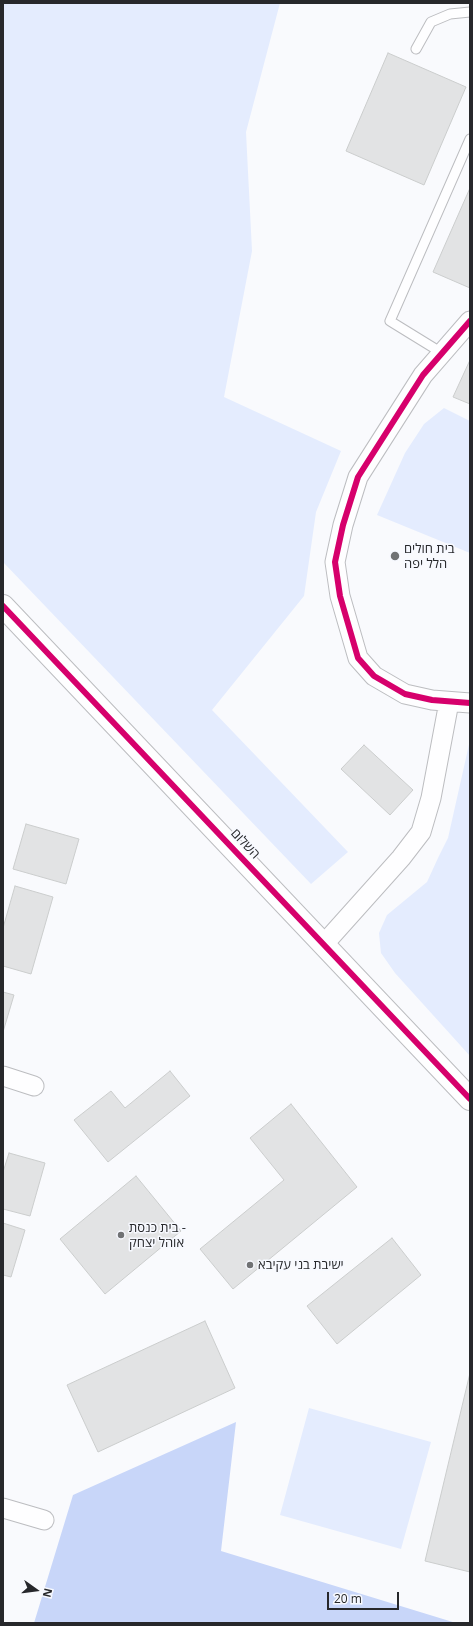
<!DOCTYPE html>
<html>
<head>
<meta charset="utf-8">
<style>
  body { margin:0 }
  #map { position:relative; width:473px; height:1626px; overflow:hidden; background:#f9fafd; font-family:"Open Sans",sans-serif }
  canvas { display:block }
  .frame { position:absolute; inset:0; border:4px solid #27282b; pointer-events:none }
  .north { position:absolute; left:16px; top:1570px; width:40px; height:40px; -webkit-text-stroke:3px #f7f9ff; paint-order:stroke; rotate:104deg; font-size:11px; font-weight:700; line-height:16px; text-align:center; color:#27282b }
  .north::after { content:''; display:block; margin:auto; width:14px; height:18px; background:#27282b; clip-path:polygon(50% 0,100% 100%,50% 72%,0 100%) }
  .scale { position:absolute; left:327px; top:1592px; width:72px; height:18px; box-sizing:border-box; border:2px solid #27282b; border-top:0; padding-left:5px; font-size:12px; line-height:14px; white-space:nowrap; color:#27282b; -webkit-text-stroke:3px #f7f9ff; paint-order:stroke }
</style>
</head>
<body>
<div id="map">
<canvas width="473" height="1626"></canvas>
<div class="frame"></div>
<div class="north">N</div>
<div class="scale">20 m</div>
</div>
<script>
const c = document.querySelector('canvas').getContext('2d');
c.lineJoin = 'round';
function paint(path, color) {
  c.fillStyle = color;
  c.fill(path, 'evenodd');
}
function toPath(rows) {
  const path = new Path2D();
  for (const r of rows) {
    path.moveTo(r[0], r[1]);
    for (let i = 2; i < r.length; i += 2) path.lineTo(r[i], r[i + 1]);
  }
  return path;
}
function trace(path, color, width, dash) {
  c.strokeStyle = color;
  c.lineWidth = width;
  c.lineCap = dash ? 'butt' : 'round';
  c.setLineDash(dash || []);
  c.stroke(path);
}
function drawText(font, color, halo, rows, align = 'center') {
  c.font = font + ' "Open Sans","Noto Sans Hebrew",sans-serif';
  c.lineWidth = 3;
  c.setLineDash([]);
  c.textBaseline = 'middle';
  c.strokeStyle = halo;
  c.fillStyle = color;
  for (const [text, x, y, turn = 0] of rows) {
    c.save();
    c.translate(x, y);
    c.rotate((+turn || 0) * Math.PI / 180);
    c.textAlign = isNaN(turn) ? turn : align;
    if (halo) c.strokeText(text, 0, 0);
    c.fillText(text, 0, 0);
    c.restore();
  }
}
paint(toPath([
  [3,3,280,3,246,132,252,251,224,397,341,451,316,512,304,596,212,710,348,852,311,884,3,562],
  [444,408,470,421,470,553,377,515,405,453,424,424],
  [470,740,470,1056,395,973,381,953,379,933,387,915,427,882,438,858,448,838],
  [309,1408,431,1442,401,1549,280,1515]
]), '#e4ecfe');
paint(toPath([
  [236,1422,221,1551,456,1623,34,1623,73,1495]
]), '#c8d6f9');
const building = toPath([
  [388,53,466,87,424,185,346,151,388,53],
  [470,188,470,288,433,272,470,188],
  [470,360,470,404,453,397,470,360],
  [364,745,413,790,390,815,341,769,364,745],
  [26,824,79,839,66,884,13,869,26,824],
  [15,886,53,897,31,974,3,966,3,928,15,886],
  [3,992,14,995,3,1032,3,992],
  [170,1071,190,1096,108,1162,74,1120,111,1091,125,1108,170,1071],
  [291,1104,357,1187,233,1289,200,1249,284,1180,250,1138,291,1104],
  [9,1153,45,1163,30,1216,3,1209,3,1172,9,1153],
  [136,1176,181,1231,105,1294,60,1239,136,1176],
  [3,1223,25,1230,11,1277,3,1275,3,1223],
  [392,1238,421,1275,337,1344,307,1306,392,1238],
  [205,1321,235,1388,98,1452,67,1385,205,1321],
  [470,1373,470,1572,425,1561,470,1373]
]);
paint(building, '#e2e3e4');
trace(building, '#cbcdcd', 1);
const service = toPath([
  [416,49,431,22,450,14,470,12],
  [442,353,390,321,470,139]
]);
const minor = toPath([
  [470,321,423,375,358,477,343,525,335,562,340,596,358,658,374,676,405,694,432,700,470,703],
  [324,944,401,858,421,832,431,798,449,702],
  [3,1076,34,1086],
  [3,1508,44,1520]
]);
const tertiary = toPath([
  [3,606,470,1099]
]);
trace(service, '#bcbdc0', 11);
trace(minor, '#bcbdc0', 21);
trace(tertiary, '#bcbdc0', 24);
trace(service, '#fefeff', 9);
trace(minor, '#fefeff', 19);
trace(tertiary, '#fefeff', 22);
trace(toPath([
  [470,321,423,375,358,477,343,525,335,562,340,596,358,658,374,676,405,694,432,700,470,703],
  [3,606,470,1099]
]), '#d6006c', 6);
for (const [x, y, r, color] of [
  [395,556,5,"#707274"],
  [121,1235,4,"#707274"],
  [250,1265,4,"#707274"]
]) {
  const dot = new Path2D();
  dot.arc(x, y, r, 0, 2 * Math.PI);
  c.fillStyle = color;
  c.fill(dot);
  trace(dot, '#f7f9ff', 1.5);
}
drawText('13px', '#27282b', '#f7f9ff', [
  ["בית חולים",404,549],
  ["הלל יפה",404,564],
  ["בית כנסת -",129,1228],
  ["אוהל יצחק",129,1243],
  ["ישיבת בני עקיבא",258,1265]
], 'left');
drawText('13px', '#27282b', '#f7f9ff', [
  ["השלום",245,844,47]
]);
</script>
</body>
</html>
